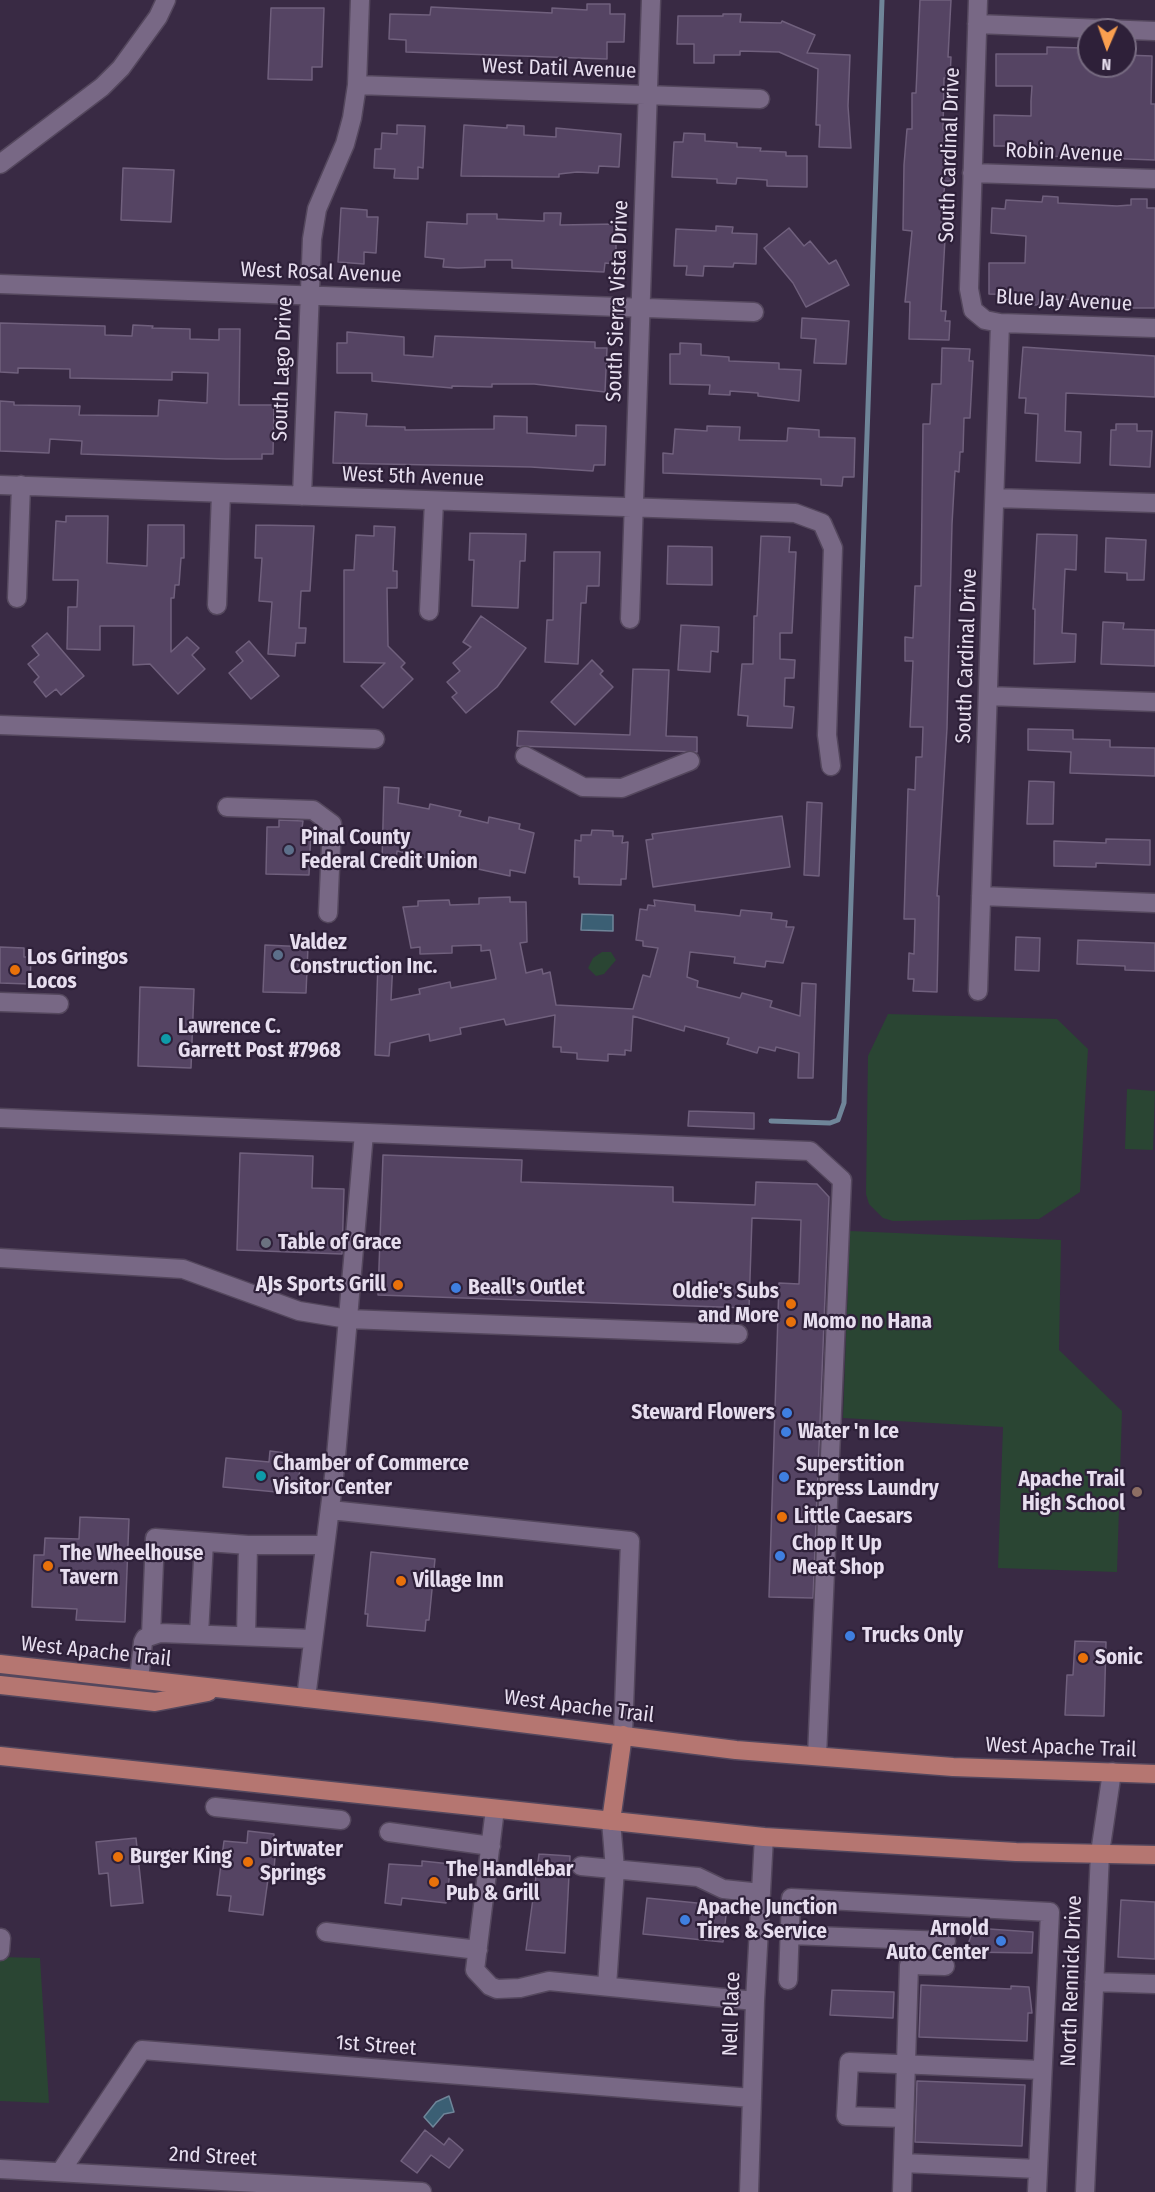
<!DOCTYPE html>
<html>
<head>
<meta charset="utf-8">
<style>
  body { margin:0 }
  #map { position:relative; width:1155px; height:2192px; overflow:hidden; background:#392a44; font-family:"Fira Sans Condensed",sans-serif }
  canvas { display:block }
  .north { position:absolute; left:1077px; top:18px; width:60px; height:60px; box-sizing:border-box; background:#2e2039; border:2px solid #786c82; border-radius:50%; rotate:182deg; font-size:16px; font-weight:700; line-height:24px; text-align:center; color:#e7deef }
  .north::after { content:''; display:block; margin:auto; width:21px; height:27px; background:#fa9f4f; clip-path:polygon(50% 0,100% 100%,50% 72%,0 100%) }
</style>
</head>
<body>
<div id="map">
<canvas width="1155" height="2192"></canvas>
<div class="north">N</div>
</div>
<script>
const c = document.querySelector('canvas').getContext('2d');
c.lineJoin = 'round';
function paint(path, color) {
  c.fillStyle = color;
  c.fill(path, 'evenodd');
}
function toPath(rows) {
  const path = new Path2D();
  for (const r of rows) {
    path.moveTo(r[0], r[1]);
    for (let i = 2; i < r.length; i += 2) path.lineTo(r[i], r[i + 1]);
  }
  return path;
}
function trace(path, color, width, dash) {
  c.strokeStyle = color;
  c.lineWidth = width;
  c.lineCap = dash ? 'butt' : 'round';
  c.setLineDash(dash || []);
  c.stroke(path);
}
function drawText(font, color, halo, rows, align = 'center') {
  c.font = font + ' "Fira Sans Condensed",sans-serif';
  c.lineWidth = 4.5;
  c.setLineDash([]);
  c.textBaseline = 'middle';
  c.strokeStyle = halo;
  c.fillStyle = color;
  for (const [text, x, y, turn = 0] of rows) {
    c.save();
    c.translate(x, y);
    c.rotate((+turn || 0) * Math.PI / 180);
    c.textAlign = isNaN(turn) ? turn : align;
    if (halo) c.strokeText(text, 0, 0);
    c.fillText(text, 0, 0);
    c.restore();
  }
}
paint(toPath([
  [602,952,611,952,616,960,604,974,596,976,588,968,593,958],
  [888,1014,1057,1019,1088,1049,1080,1192,1039,1219,893,1221,883,1218,869,1204,866,1194,868,1056],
  [1127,1089,1155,1091,1153,1150,1125,1149],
  [850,1231,1061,1240,1059,1350,1122,1411,1117,1572,998,1568,1003,1427,843,1418],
  [0,1957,40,1958,49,2103,0,2101]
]), '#2a4533');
const water = toPath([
  [582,914,613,915,613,931,581,930,582,914],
  [449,2096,454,2112,444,2114,433,2127,424,2117,436,2102,449,2096]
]);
paint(water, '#3b5f74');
trace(water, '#6f8599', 1.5);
trace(toPath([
  [771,1121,830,1123,838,1120,844,1103,882,0]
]), '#6f8599', 5);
const building = toPath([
  [920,0,951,0,948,57,951,57,950,78,944,78,943,130,947,130,947,145,953,145,952,181,945,181,940,239,945,239,941,311,946,311,945,321,950,321,949,340,909,339,910,302,905,302,912,231,903,230,904,165,907,129,912,129,912,93,916,93,920,0],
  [587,4,610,4,610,14,625,14,624,42,607,42,607,59,406,52,406,40,389,39,390,14,430,15,431,7,552,13,552,8,587,10,587,4],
  [271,8,324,8,322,67,312,67,312,80,268,79,271,8],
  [723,14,741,14,740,22,781,23,782,21,815,35,807,53,850,55,848,106,851,148,819,147,820,125,816,125,818,69,779,52,740,51,740,55,714,55,714,63,694,63,694,44,677,44,678,16,723,16,723,14],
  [1047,47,1083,48,1083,55,1089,56,1089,66,1125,66,1125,55,1152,56,1151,104,1155,104,1155,160,1045,156,1046,150,1029,149,1029,146,994,146,994,115,1031,116,1031,101,1032,86,996,86,996,54,1047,54,1047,47],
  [397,125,425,126,423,168,418,167,418,179,394,178,395,169,374,168,375,149,381,149,382,133,397,134,397,125],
  [464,125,507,128,507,125,524,126,524,135,556,137,556,128,621,134,619,167,599,166,598,173,577,172,559,174,559,177,461,176,464,125],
  [684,133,705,134,705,141,737,143,737,147,761,148,760,151,786,152,786,156,807,156,807,187,767,186,767,180,737,178,736,184,717,183,717,179,672,177,674,142,683,142,684,133],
  [123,168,174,170,171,222,121,220,123,168],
  [1043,196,1058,197,1058,203,1117,206,1131,205,1131,199,1147,199,1147,208,1155,208,1155,308,1129,308,1129,301,1114,300,1039,299,1038,305,1024,305,1024,295,989,294,989,263,1025,263,1026,236,991,233,992,208,1005,209,1006,200,1042,202,1043,196],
  [341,208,367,210,367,217,378,217,376,253,364,252,364,264,338,262,341,208],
  [544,213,561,213,560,225,616,224,616,264,605,263,604,272,512,268,512,260,485,260,485,267,458,268,443,267,444,259,425,257,427,222,467,224,467,214,497,214,497,219,544,221,544,213],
  [716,226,733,227,732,233,757,234,756,264,734,263,733,267,704,266,703,276,686,275,687,266,674,266,676,229,716,231,716,226],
  [789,228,804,246,810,241,829,264,836,260,849,285,806,307,793,283,764,248,789,228],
  [802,318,849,321,846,364,814,363,816,339,801,338,802,318],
  [0,323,105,326,105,335,132,336,133,325,153,326,152,328,190,329,190,339,219,340,219,329,240,329,239,405,274,405,273,454,262,454,262,459,226,459,81,454,82,441,50,439,49,453,0,451,0,401,14,402,14,405,80,406,79,415,158,416,159,400,207,403,208,373,172,372,172,380,70,378,70,369,18,368,18,373,0,372,0,323],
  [347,332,404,337,404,355,433,357,435,336,595,342,595,348,607,348,605,392,534,384,492,384,492,387,452,386,452,388,372,381,372,373,337,373,337,343,347,343,347,332],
  [680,343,701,344,701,355,729,357,729,361,779,363,779,369,801,370,799,401,758,396,758,393,730,391,730,395,709,394,710,385,670,384,670,354,680,354,680,343],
  [1023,347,1155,356,1155,397,1066,393,1065,431,1081,432,1080,463,1036,461,1038,414,1025,413,1026,398,1019,398,1023,347],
  [942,348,970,349,969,361,973,361,970,418,964,418,963,452,960,452,959,472,955,471,952,524,947,728,937,896,939,896,937,992,913,991,914,979,908,979,909,953,914,954,915,919,904,919,908,789,915,790,916,757,922,757,923,727,910,727,913,661,905,661,905,637,913,638,915,586,921,586,923,424,930,424,932,384,941,384,942,348],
  [335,412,367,414,366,426,405,427,405,430,494,429,494,416,527,417,527,433,576,436,576,425,606,426,605,465,594,465,593,471,531,467,333,463,335,412],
  [1116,424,1137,424,1137,431,1152,431,1150,467,1110,465,1111,430,1116,430,1116,424],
  [707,426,740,427,739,440,787,441,788,428,819,430,819,437,855,438,854,477,843,477,842,486,821,485,821,479,663,473,663,453,673,454,675,429,707,431,707,426],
  [66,516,108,516,107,563,147,566,148,525,184,525,184,558,181,558,179,585,175,585,174,598,171,598,171,652,187,637,199,648,192,655,205,669,178,694,150,664,133,665,134,626,100,626,100,650,67,649,68,607,77,607,78,580,53,580,56,521,66,522,66,516],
  [256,525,314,526,310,591,301,591,299,628,306,628,305,643,296,643,295,656,268,654,272,602,259,601,262,558,255,558,256,525],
  [374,526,395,527,393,571,397,571,397,588,387,588,388,646,405,663,401,667,413,679,383,708,361,686,385,663,344,662,344,570,354,570,356,535,374,536,374,526],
  [470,533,526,534,525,561,520,561,518,608,472,606,474,560,469,560,470,533],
  [1037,534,1077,535,1076,570,1065,569,1062,633,1076,634,1075,662,1034,664,1035,609,1033,609,1037,534],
  [761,536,790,537,789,552,796,552,792,633,780,633,780,659,795,660,794,678,785,678,784,706,794,707,792,728,747,726,748,716,738,715,742,664,753,664,754,616,757,616,761,536],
  [1106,538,1146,540,1144,580,1127,580,1127,573,1105,572,1106,538],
  [668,546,712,547,712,585,667,584,668,546],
  [554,552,600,552,599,586,587,586,586,603,581,603,578,664,545,662,547,620,553,620,554,552],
  [481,616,526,648,497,687,466,713,452,697,457,693,447,682,460,671,453,663,471,647,463,642,481,616],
  [1103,622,1124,623,1123,629,1155,630,1155,666,1101,664,1103,622],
  [681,625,719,627,718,652,711,651,710,672,678,670,681,625],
  [47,633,84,676,61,695,56,689,46,697,34,682,39,677,28,664,39,655,32,646,47,633],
  [249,641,279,676,251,699,229,673,243,661,236,652,249,641],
  [592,660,603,671,600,674,613,687,575,725,551,702,592,660],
  [633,669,669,670,666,736,697,737,697,752,517,746,518,731,630,735,633,669],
  [1028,729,1073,730,1073,739,1110,740,1110,747,1155,748,1155,776,1070,773,1071,752,1028,750,1028,729],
  [1029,781,1054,782,1053,824,1027,824,1029,781],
  [384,787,399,788,398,803,429,809,430,804,461,811,459,816,488,823,489,817,520,824,519,829,534,833,525,873,510,870,510,876,478,869,479,863,450,856,449,863,397,851,396,861,382,861,384,787],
  [807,802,822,803,819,876,804,875,807,802],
  [782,816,790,867,653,887,646,840,653,839,652,834,782,816],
  [279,820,303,821,302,828,311,828,309,875,266,874,267,827,279,827,279,820],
  [592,830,613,831,613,836,623,836,622,843,628,842,626,879,621,879,621,885,579,884,579,877,574,877,575,840,581,841,581,835,591,835,592,830],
  [1106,839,1150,840,1150,865,1096,863,1096,867,1054,866,1054,841,1106,843,1106,839],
  [510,897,510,902,526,902,527,942,520,943,526,973,542,969,543,974,550,972,556,1005,633,1009,643,975,650,977,658,948,643,946,643,941,636,940,640,909,647,910,648,905,655,906,654,900,695,905,695,911,724,914,740,916,741,910,772,913,771,919,787,921,786,927,794,927,783,963,766,961,765,967,734,963,735,957,690,952,687,977,698,981,697,987,740,998,742,993,772,1001,770,1007,800,1016,802,983,816,984,813,1078,798,1078,799,1053,776,1047,775,1051,759,1047,757,1053,727,1044,729,1038,685,1026,684,1031,633,1016,631,1051,625,1050,625,1055,608,1054,608,1061,577,1059,577,1053,561,1052,561,1047,553,1047,555,1015,506,1025,504,1019,475,1025,460,1028,461,1034,430,1041,429,1034,390,1043,389,1056,375,1055,378,961,393,961,391,1000,420,994,419,989,450,982,451,988,496,979,490,950,481,951,481,945,452,946,452,953,420,954,420,947,411,948,403,907,418,906,418,901,449,900,450,905,479,904,479,898,510,897],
  [1016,937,1040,938,1039,971,1015,970,1016,937],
  [1078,940,1155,943,1155,971,1125,970,1125,966,1077,964,1078,940],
  [265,945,308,947,306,993,263,992,265,945],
  [0,947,24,948,24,957,31,957,30,984,0,983,0,947],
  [140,987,194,989,191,1068,138,1066,140,987],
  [689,1111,754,1113,754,1129,688,1126,689,1111],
  [240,1153,313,1156,312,1188,344,1189,342,1254,237,1250,240,1153],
  [383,1155,522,1160,521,1182,673,1187,673,1202,755,1205,756,1182,817,1184,829,1197,813,1598,769,1597,779,1283,799,1284,801,1220,752,1218,749,1308,378,1295,383,1155],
  [270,1451,286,1453,285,1464,300,1465,298,1494,223,1487,226,1458,269,1462,270,1451],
  [80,1517,129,1519,125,1622,76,1620,77,1609,32,1607,34,1555,44,1555,45,1538,79,1539,80,1517],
  [371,1552,435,1559,429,1620,426,1620,425,1631,367,1626,368,1614,365,1614,371,1552],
  [1075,1641,1106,1642,1104,1716,1065,1715,1067,1675,1073,1675,1075,1641],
  [248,1831,274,1834,273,1846,276,1846,273,1880,268,1879,263,1915,229,1911,231,1896,217,1895,224,1841,247,1843,248,1831],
  [136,1838,143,1903,111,1906,108,1873,99,1874,96,1842,136,1838],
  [539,1854,570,1856,565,1953,526,1950,539,1854],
  [422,1861,451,1864,446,1903,402,1898,401,1905,385,1903,389,1864,422,1866,422,1861],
  [647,1898,727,1906,723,1942,643,1934,647,1898],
  [1121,1900,1155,1902,1155,1959,1118,1957,1121,1900],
  [974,1928,1033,1932,1032,1953,965,1952,974,1928],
  [921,1985,1011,1989,1011,1986,1029,1987,1032,2013,1028,2013,1027,2041,919,2037,921,1985],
  [832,1990,894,1992,893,2018,830,2015,832,1990],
  [917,2081,1025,2085,1022,2146,915,2142,917,2081],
  [425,2130,444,2145,449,2138,463,2150,449,2168,431,2155,417,2173,401,2161,425,2130]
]);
paint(building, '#554463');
trace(building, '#70607d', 1.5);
const minor = toPath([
  [978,0,969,289,973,310,985,320,1000,323,1155,328],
  [977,24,1155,31],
  [357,85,760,99],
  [0,164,102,87,121,68,158,17,166,0],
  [972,173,1155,179],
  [0,284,754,312],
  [0,485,795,513,822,523,833,548,827,735,831,766],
  [302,496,312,239,317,209,345,144,352,118,357,85,360,0],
  [995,498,1155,503],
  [17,598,21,485],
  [217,605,221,493],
  [429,611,434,501],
  [630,619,651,0],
  [988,696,1155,702],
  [0,725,375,739],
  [525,756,583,787,622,788,690,761],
  [227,807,313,810,332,824,328,913],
  [981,896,1155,903],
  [978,991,1000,323],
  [0,1002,59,1004],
  [0,1118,810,1151,842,1180,817,1756],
  [0,1258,183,1269,299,1311,348,1319,738,1334],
  [330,1510,630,1541,623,1735],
  [199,1634,204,1542],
  [151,1635,155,1538,248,1545],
  [246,1636,248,1545,325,1545],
  [139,1679,143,1642,145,1638,160,1633,313,1639],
  [306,1698,335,1468,364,1133],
  [215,1807,341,1820],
  [495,1809,475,1970,490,1986,497,1989,520,1988,549,1981,755,2001],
  [389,1832,491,1846],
  [581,1866,698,1877,723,1889,761,1893],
  [326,1932,478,1950],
  [790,1935,946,1941],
  [0,1951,1,1938],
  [788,1980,791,1898,1050,1912,1037,2192],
  [1094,1982,1155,1984],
  [607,1986,615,1869,611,1821],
  [904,2118,846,2116,849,2062,1042,2070],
  [903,2163,1038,2169],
  [0,2169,422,2192],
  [61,2171,142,2050,752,2098],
  [749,2192,755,2001,764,1837],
  [902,2192,909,1965,945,1966],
  [1085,2192,1100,1853,1112,1772]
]);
const major = toPath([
  [0,1664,432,1712,736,1750,953,1767,1155,1774],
  [0,1685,155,1702,208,1692],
  [0,1756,764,1837,1016,1852,1155,1855],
  [611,1821,623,1735]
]);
trace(minor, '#54475d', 21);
trace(major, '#54475d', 21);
trace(minor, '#786885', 18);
trace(major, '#b57671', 18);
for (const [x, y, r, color] of [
  [289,850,6,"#5c6f8a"],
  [278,955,6,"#5c6f8a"],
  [15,970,6,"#e8710a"],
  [166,1039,6,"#0f9aa8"],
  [266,1243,6,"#6b7280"],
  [398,1285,6,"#e8710a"],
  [456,1288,6,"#3f7fe0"],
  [791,1304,6,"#e8710a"],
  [791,1322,6,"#e8710a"],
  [787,1413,6,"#3f7fe0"],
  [786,1432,6,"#3f7fe0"],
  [261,1476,6,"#0f9aa8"],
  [784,1477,6,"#3f7fe0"],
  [1137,1492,6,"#8d6e63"],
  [782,1517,6,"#e8710a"],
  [780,1556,6,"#3f7fe0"],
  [48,1566,6,"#e8710a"],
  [401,1581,6,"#e8710a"],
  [850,1636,6,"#3f7fe0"],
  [1083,1658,6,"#e8710a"],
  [118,1857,6,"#e8710a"],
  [248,1862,6,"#e8710a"],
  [434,1882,6,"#e8710a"],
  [685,1920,6,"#3f7fe0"],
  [1001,1941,6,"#3f7fe0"]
]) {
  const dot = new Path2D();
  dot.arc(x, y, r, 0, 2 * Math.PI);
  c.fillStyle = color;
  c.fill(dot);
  trace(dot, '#2e2039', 2);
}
drawText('21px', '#e7deef', '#2e2039', [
  ["West Datil Avenue",559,69,2],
  ["Robin Avenue",1064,153,2],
  ["South Cardinal Drive",950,155,-88],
  ["West Rosal Avenue",321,273,2],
  ["South Sierra Vista Drive",618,301,-88],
  ["Blue Jay Avenue",1064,301,3],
  ["South Lago Drive",283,369,-88],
  ["West 5th Avenue",413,477,2],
  ["South Cardinal Drive",967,656,-88],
  ["West Apache Trail",96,1652,6],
  ["West Apache Trail",579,1707,7],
  ["West Apache Trail",1061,1748,2],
  ["North Rennick Drive",1072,1981,-88],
  ["Nell Place",732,2014,-88],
  ["1st Street",376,2046,4],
  ["2nd Street",213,2157,3]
]);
drawText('bold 21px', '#e7deef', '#2e2039', [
  ["Pinal County",301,838],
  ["Federal Credit Union",301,862],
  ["Valdez",290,943],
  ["Construction Inc.",290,967],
  ["Los Gringos",27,958],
  ["Locos",27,982],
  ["Lawrence C.",178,1027],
  ["Garrett Post #7968",178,1051],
  ["Table of Grace",278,1243],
  ["AJs Sports Grill",386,1285,"right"],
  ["Beall's Outlet",468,1288],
  ["Oldie's Subs",779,1292,"right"],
  ["and More",779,1316,"right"],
  ["Momo no Hana",803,1322],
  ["Steward Flowers",775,1413,"right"],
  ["Water 'n Ice",798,1432],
  ["Chamber of Commerce",273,1464],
  ["Visitor Center",273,1488],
  ["Superstition",796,1465],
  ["Express Laundry",796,1489],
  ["Apache Trail",1125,1480,"right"],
  ["High School",1125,1504,"right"],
  ["Little Caesars",794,1517],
  ["Chop It Up",792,1544],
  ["Meat Shop",792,1568],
  ["The Wheelhouse",60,1554],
  ["Tavern",60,1578],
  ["Village Inn",413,1581],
  ["Trucks Only",862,1636],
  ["Sonic",1095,1658],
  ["Dirtwater",260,1850],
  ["Springs",260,1874],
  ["Burger King",130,1857],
  ["The Handlebar",446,1870],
  ["Pub & Grill",446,1894],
  ["Apache Junction",697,1908],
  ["Tires & Service",697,1932],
  ["Arnold",989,1929,"right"],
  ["Auto Center",989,1953,"right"]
], 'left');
</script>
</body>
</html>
